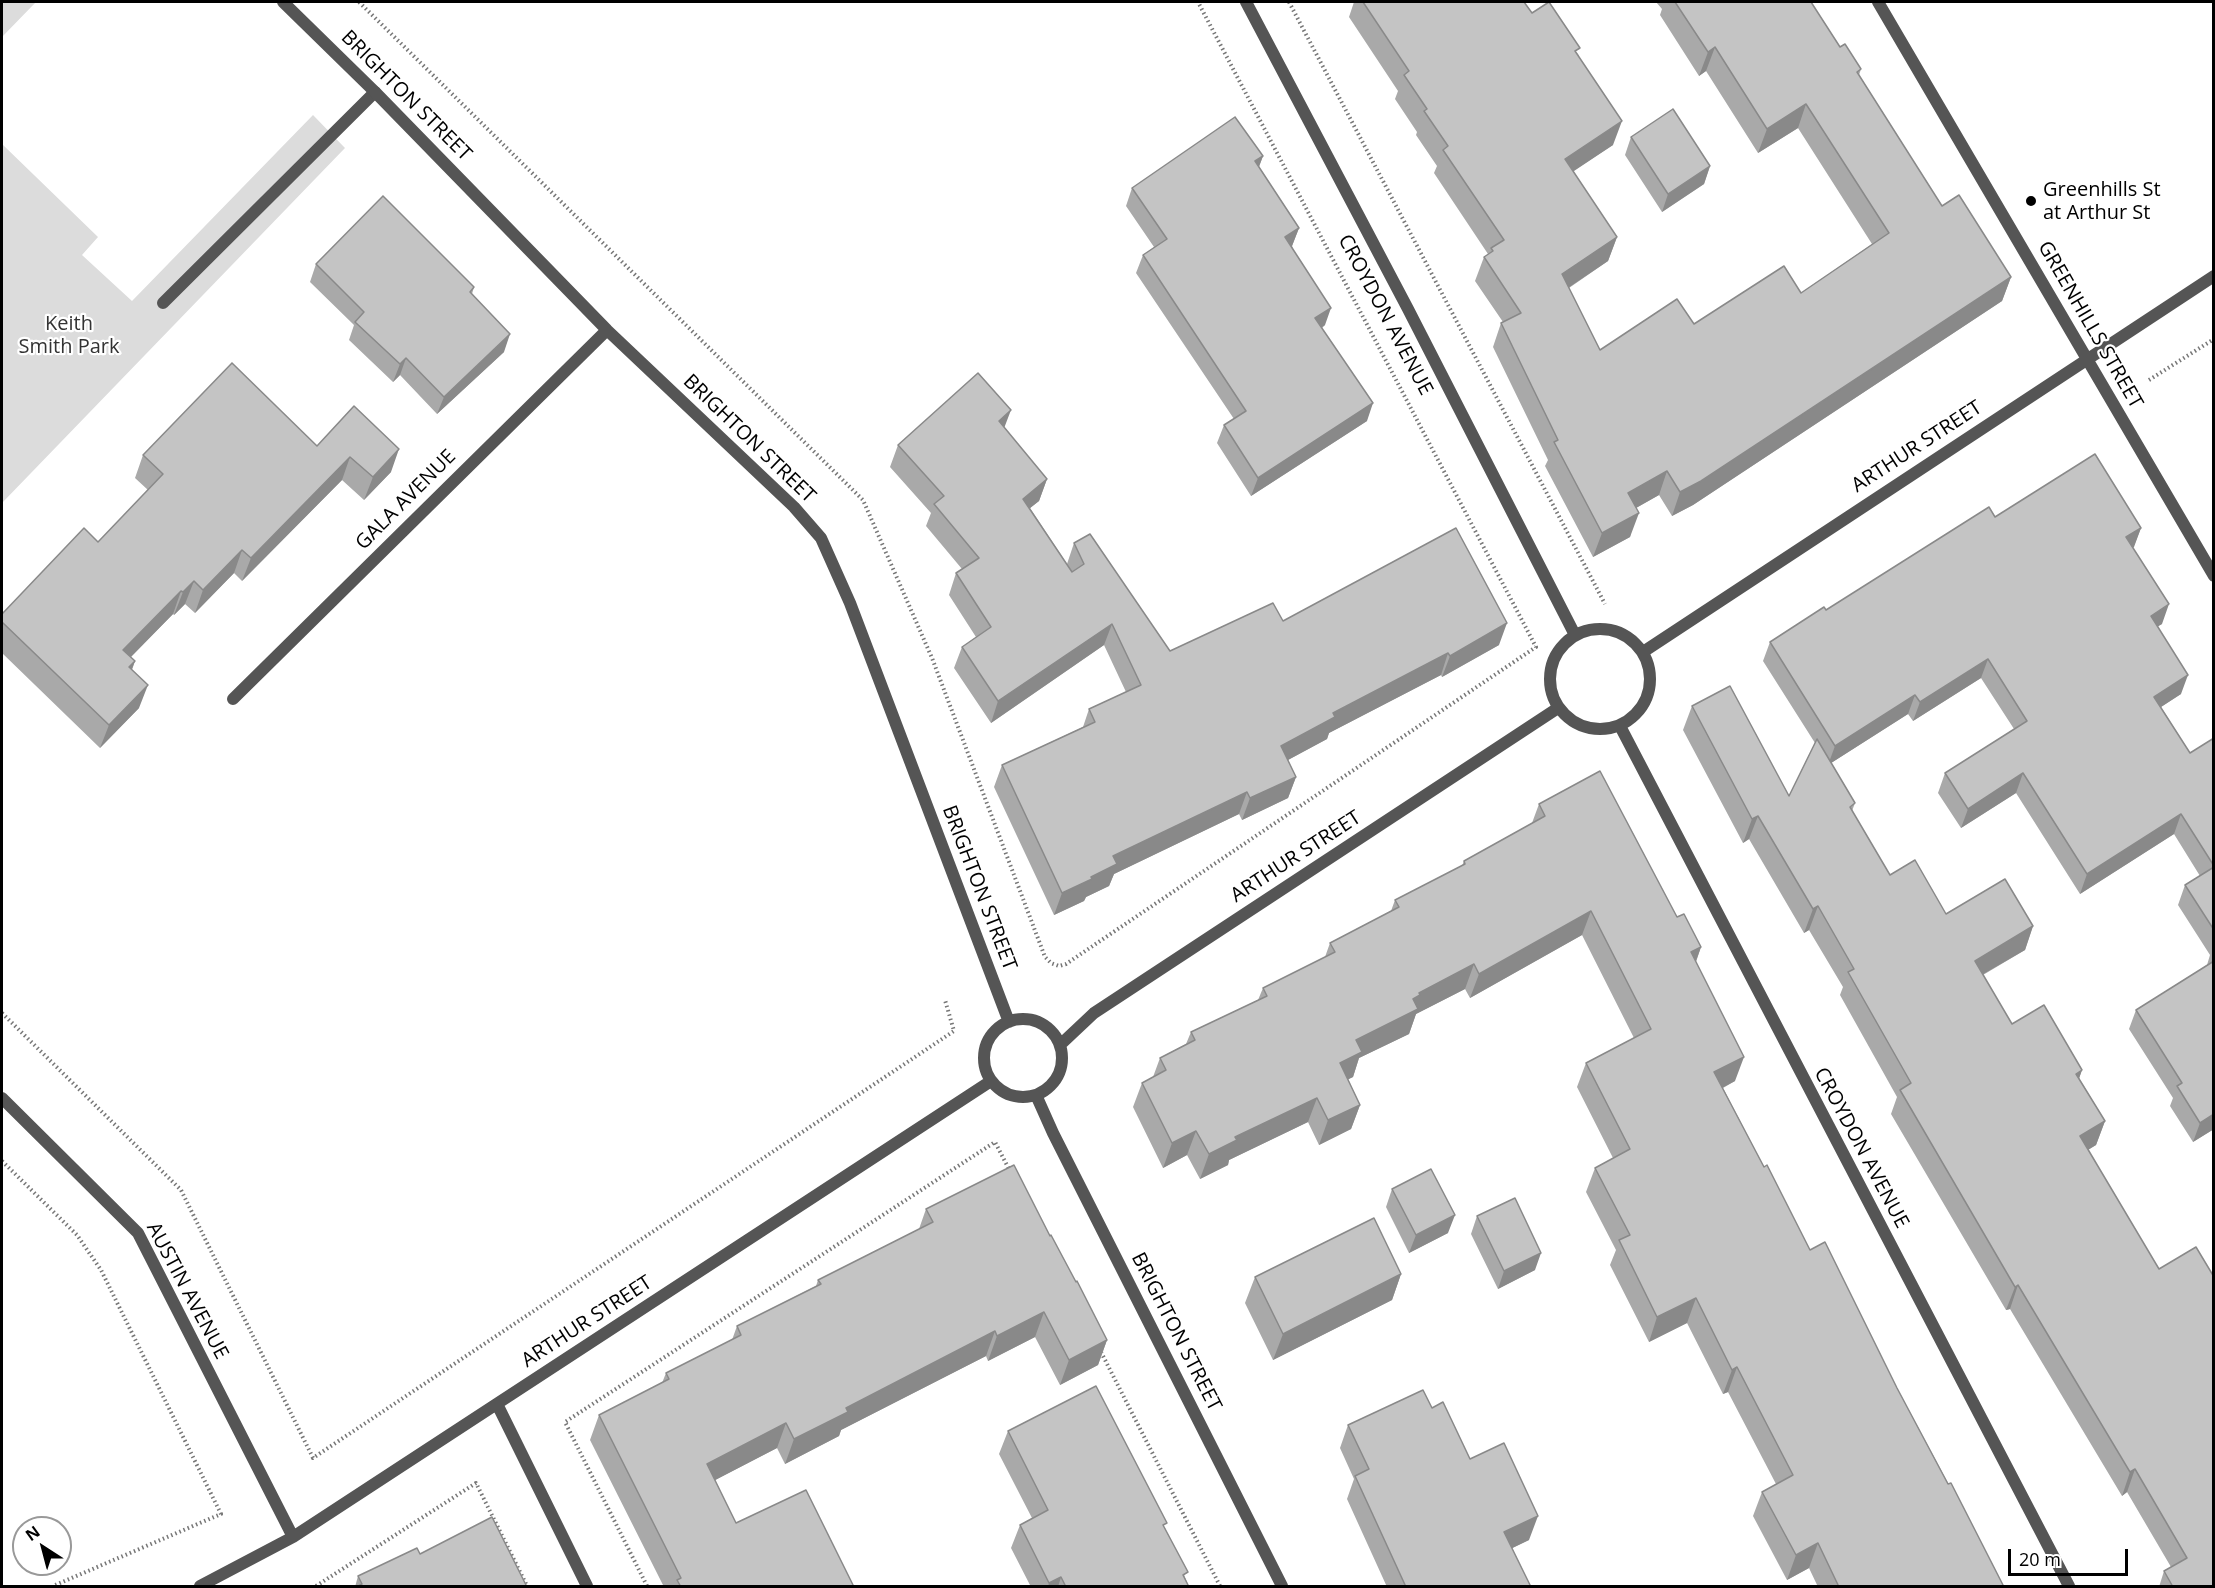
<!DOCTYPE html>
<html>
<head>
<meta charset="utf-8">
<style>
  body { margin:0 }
  #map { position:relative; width:2215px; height:1588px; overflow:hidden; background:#fff; font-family:"Open Sans",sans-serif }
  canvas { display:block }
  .frame { position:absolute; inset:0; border:3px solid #000; pointer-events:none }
  .north { position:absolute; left:12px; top:1516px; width:60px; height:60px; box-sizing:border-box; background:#fff; border:2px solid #999; border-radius:50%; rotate:324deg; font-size:16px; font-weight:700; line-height:24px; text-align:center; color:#000 }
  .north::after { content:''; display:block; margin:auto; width:21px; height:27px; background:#000; clip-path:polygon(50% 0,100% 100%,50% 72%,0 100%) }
  .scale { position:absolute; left:2008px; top:1549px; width:120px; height:27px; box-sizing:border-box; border:3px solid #000; border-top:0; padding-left:8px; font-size:18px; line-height:21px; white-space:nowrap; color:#000; -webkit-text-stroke:4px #fff; paint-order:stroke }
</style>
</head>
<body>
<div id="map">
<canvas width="2215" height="1588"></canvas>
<div class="frame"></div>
<div class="north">N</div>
<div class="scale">20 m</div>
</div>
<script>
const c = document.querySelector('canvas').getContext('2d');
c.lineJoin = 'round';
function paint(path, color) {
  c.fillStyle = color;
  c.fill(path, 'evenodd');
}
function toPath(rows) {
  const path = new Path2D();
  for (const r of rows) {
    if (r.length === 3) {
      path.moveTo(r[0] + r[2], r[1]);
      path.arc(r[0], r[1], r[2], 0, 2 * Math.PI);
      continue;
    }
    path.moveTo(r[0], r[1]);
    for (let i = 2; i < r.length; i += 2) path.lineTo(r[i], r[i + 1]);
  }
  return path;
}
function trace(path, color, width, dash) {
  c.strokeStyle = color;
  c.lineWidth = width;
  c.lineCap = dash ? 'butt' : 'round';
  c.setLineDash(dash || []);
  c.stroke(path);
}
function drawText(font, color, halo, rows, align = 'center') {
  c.font = font + ' "Open Sans",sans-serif';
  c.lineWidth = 4.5;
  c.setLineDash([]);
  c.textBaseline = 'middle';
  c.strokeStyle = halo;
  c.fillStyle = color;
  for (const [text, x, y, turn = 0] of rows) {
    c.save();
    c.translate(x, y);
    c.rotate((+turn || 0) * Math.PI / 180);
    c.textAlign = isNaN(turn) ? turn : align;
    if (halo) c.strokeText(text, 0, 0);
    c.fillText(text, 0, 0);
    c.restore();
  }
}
paint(toPath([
  [2,2,36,2,2,37],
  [313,115,345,148,2,503,2,144,98,237,82,255,132,301]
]), '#dcdcdc');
trace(toPath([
  [359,2,863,500,932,658,1045,957,1051,963,1059,966,1066,964,1536,647,1198,2],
  [1289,2,1605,604],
  [2149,380,2214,339],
  [2,1013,181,1190,313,1458,954,1031,945,1000],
  [2,1161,77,1235,101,1270,221,1514,53,1586],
  [1101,1352,1220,1586],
  [316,1586,476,1483,527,1586],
  [647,1586,565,1422,995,1142,1010,1171]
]), '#777', 4, [1.5, 3]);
trace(toPath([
  [163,303,375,92]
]), '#555', 12);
trace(toPath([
  [283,2,375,92,607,330,794,507,821,538,850,603,1009,1022],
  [1878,2,2214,576],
  [1643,652,2214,276],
  [233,699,607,330],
  [1023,1058,39],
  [1060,1045,1094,1013,1558,708],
  [1036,1095,1053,1133,1282,1586],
  [2,1098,138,1233,293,1537],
  [497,1404,587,1586],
  [200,1586,293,1537,991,1081]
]), '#555', 12);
trace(toPath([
  [1246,2,1408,309,1575,635],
  [1600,679,50],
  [1620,726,2069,1586]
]), '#555', 12);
paint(toPath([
  [1354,2,1524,2,1532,13,1578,54,1613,145,1573,171,1617,237,1608,261,1569,288,1600,350,1801,293,1872,244,1798,128,1758,153,1706,71,1699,76,1660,15,1662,9,1656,2,1811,2,1840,47,1861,69,1859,75,1942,206,2011,277,2002,301,1693,505,1672,516,1659,495,1636,508,1630,537,1593,557,1545,466,1548,460,1493,347,1501,323,1503,322,1475,281,1484,257,1488,254,1434,173,1437,166,1416,135,1417,132,1395,99,1398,91,1349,17],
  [1631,137,1710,166,1704,184,1662,212,1625,155],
  [1263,156,1259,167,1299,228,1292,246,1325,325,1322,328,1367,421,1251,496,1217,443,1224,425,1234,419,1136,273,1143,255,1154,247,1126,206,1132,188],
  [316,264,474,287,472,294,504,352,437,414,400,375,393,382,349,340,354,325,310,282],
  [354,406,391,472,364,500,342,480,242,581,234,573,195,613,185,604,174,615,173,614,131,657,135,661,132,670,139,708,100,748,2,653,2,614,98,542,148,490,135,478,143,455,317,446],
  [1004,428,1047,479,1039,501,1030,508,1067,564,1074,543,1170,651,1283,621,1499,645,1442,677,1441,675,1329,733,1327,739,1288,760,1296,777,1288,798,1242,820,1239,814,1114,874,1109,886,1086,897,1084,901,1054,915,994,787,1002,765,1083,727,1089,709,1126,692,1104,645,991,723,954,668,962,647,976,637,949,595,956,573,962,569,926,526,931,513,890,467,898,445],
  [1995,517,2141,528,2133,548,2162,624,2157,626,2181,694,2161,707,2190,753,2214,738,2214,1129,2193,1142,2170,1106,2173,1098,2129,1029,2136,1010,2207,965,2210,955,2178,905,2185,885,2200,876,2174,834,2080,894,2016,793,1961,828,1938,793,1945,773,2014,729,1981,678,1913,721,1908,714,1831,763,1855,803,1852,811,1890,875,1946,914,2033,926,2025,950,1983,975,2012,1024,2082,1070,2079,1078,2105,1121,2096,1145,2088,1150,2214,1587,2159,1587,2164,1571,2171,1567,2127,1492,2122,1496,2010,1309,2006,1310,1891,1114,1897,1097,1840,995,1843,987,1809,930,1804,933,1749,839,1743,843,1683,730,1692,706,1789,796,1815,743,1763,661,1770,642],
  [1539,804,1677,917,1701,947,1696,962,1735,1081,1723,1088,1764,1167,1810,1250,1897,1388,2004,1587,1818,1587,1809,1568,1787,1580,1753,1516,1762,1492,1776,1484,1728,1392,1723,1394,1687,1323,1649,1342,1610,1265,1616,1250,1586,1192,1595,1168,1613,1158,1577,1087,1586,1063,1634,1038,1582,935,1470,998,1465,989,1416,1014,1409,1034,1359,1058,1353,1077,1348,1079,1360,1105,1351,1129,1319,1145,1308,1122,1229,1160,1228,1165,1200,1179,1187,1155,1163,1168,1133,1107,1142,1083,1153,1077,1160,1058,1186,1044,1191,1032,1258,1000,1263,988,1325,957,1330,943,1391,911,1395,900,1462,866,1464,861,1532,823],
  [1392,1189,1448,1233,1409,1253,1386,1207],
  [926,1209,1050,1236,1107,1340,1098,1365,1060,1385,1035,1337,988,1361,986,1356,841,1430,839,1436,785,1464,777,1448,715,1480,736,1523,854,1587,664,1587,590,1440,599,1415,662,1383,666,1373,732,1340,737,1326,816,1286,818,1280,919,1229],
  [1477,1216,1535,1270,1498,1289,1471,1234],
  [1401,1274,1392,1300,1273,1360,1245,1303,1255,1277],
  [1432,1408,1529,1540,1512,1548,1531,1587,1387,1587,1347,1499,1354,1479,1340,1448,1348,1425],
  [1008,1431,1165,1528,1189,1587,1031,1587,1011,1548,1020,1525,1032,1518,999,1454],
  [420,1554,527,1587,355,1587,358,1576]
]), '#a9a9a9');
paint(toPath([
  [1715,47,1706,71,1699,76,1708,52],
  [1806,104,1798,128,1758,153,1767,129],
  [1622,121,1613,145,1556,183,1565,159],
  [1263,156,1256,174,1255,161],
  [1710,166,1704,184,1662,212,1668,194],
  [1299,228,1292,246,1279,255,1285,237],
  [1617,237,1608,261,1553,298,1562,274],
  [2011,277,2002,301,1693,505,1672,516,1680,492],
  [1331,308,1325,325,1309,336,1315,318],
  [510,334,504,352,437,414,444,397],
  [406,358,400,375,393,382,400,364],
  [1373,403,1367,421,1251,496,1258,478],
  [1011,410,1003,431,999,421],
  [399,449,391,472,364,500,373,477],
  [350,457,342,480,242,581,251,558],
  [1667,471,1659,495,1620,517,1628,493],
  [1047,479,1039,501,1015,520,1023,499],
  [1639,513,1630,537,1593,557,1602,533],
  [2141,528,2134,547,2119,557,2126,537],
  [242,550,234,573,195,613,203,590],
  [194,581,185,604,174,615,183,592],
  [181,591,173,614,115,673,123,650],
  [2169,604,2162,624,2144,635,2151,616],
  [1507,623,1499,645,1442,677,1450,656],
  [1112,624,1104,645,991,723,998,701],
  [1448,653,1441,675,1329,733,1327,739,1273,768,1281,746,1333,713],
  [1988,659,1981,678,1913,721,1920,702],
  [135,661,126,684,129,667],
  [2188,675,2181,694,2147,716,2154,697],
  [148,685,139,708,100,748,109,725],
  [1915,695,1908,714,1828,765,1835,746],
  [2023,773,2016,793,1961,828,1968,809],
  [1296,777,1288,798,1242,820,1250,798],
  [1247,792,1239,814,1114,874,1109,886,1086,897,1084,901,1054,915,1062,893,1091,877,1113,856],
  [2181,814,2174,834,2080,894,2087,874],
  [1758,816,1749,839,1743,843,1752,819],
  [1818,906,1809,930,1804,933,1813,909],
  [1591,911,1582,935,1470,998,1479,974],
  [2033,926,2025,950,1966,984,1975,961],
  [1701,947,1692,972,1691,952],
  [1474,964,1465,989,1416,1014,1409,1034,1359,1058,1353,1077,1331,1088,1340,1063,1356,1040,1413,999,1419,993],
  [1744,1057,1735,1081,1705,1097,1714,1072],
  [2082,1070,2074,1093,2076,1074],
  [1317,1098,1308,1122,1229,1160,1228,1165,1200,1179,1209,1154,1235,1137],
  [1360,1105,1351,1129,1319,1145,1328,1120],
  [2214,1114,2214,1129,2193,1142,2200,1123],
  [2105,1121,2096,1145,2071,1160,2080,1136],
  [1196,1131,1187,1155,1163,1168,1172,1143],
  [1455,1215,1448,1233,1409,1253,1416,1235],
  [1541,1253,1535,1270,1498,1289,1504,1271],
  [1401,1274,1392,1300,1273,1360,1283,1334],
  [2018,1285,2010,1309,2006,1310,2015,1287],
  [1696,1298,1687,1323,1649,1342,1657,1317],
  [1044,1312,1035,1337,988,1361,997,1336],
  [995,1331,986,1356,841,1430,839,1436,785,1464,794,1439,846,1408],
  [1107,1340,1098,1365,1060,1385,1069,1360],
  [1737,1367,1728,1392,1723,1394,1732,1370],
  [786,1423,777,1448,698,1489,707,1464],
  [2135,1469,2127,1492,2122,1496,2130,1472],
  [1538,1516,1529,1540,1496,1556,1504,1532],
  [1818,1543,1809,1568,1787,1580,1796,1555],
  [1061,1577,1058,1587,1048,1587,1049,1583]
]), '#898989');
const building = toPath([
  [1363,2,1524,2,1532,13,1549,2,1580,48,1575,51,1622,121,1565,159,1617,237,1562,274,1600,350,1677,299,1694,324,1784,266,1801,293,1889,233,1806,104,1767,129,1715,47,1708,52,1675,2,1811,2,1840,47,1845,44,1861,69,1857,72,1942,206,1959,195,2011,277,1701,481,1680,492,1667,471,1628,493,1639,513,1602,533,1554,442,1558,440,1501,323,1521,313,1484,257,1493,251,1491,248,1504,240,1443,150,1448,146,1424,111,1427,109,1404,75,1409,71,1363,2],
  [1673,109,1710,166,1668,194,1631,137,1673,109],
  [1235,117,1263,156,1255,161,1299,228,1285,237,1331,308,1315,318,1373,403,1258,478,1224,425,1246,411,1143,255,1167,239,1132,188,1235,117],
  [383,196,474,287,470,292,510,334,444,397,406,358,400,364,355,322,364,312,316,264,383,196],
  [232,363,317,446,354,406,399,449,373,477,350,457,251,558,242,550,203,590,194,581,183,592,181,591,123,650,135,661,129,667,148,685,109,725,2,622,2,614,84,528,98,542,163,474,143,455,232,363],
  [978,373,1011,410,999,421,1047,479,1023,499,1072,572,1084,564,1074,543,1090,534,1170,651,1273,603,1283,621,1456,528,1507,623,1450,656,1448,653,1333,713,1335,717,1281,746,1296,777,1250,798,1247,792,1113,856,1117,864,1091,877,1092,879,1062,893,1002,765,1095,722,1089,709,1141,685,1112,624,998,701,962,647,991,627,956,573,979,558,934,504,944,496,898,445,978,373],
  [2095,454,2141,528,2126,537,2169,604,2151,616,2188,675,2154,697,2190,753,2214,738,2214,866,2181,814,2087,874,2023,773,1968,809,1945,773,2027,721,1988,659,1920,702,1915,695,1835,746,1770,642,1824,607,1826,610,1989,507,1995,517,2095,454],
  [1730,686,1789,796,1817,739,1855,803,1850,807,1890,875,1915,860,1946,914,2005,879,2033,926,1975,961,2012,1024,2044,1005,2082,1070,2076,1074,2105,1121,2080,1136,2159,1269,2196,1247,2214,1277,2214,1587,2173,1587,2164,1571,2187,1558,2135,1469,2130,1472,2018,1285,2015,1287,1900,1090,1911,1083,1848,972,1854,969,1818,906,1813,909,1758,816,1752,819,1692,706,1730,686],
  [1600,771,1677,917,1684,914,1701,947,1691,952,1744,1057,1714,1072,1764,1167,1767,1165,1810,1250,1825,1242,1897,1388,1948,1484,1951,1483,2004,1587,1839,1587,1818,1543,1796,1555,1762,1492,1793,1475,1737,1367,1732,1370,1696,1298,1657,1317,1619,1240,1630,1235,1595,1168,1630,1149,1586,1063,1651,1029,1591,911,1479,974,1474,964,1419,993,1420,995,1413,999,1418,1009,1356,1040,1362,1052,1340,1063,1360,1105,1328,1120,1317,1098,1235,1137,1237,1140,1209,1154,1196,1131,1172,1143,1142,1083,1166,1070,1160,1058,1195,1040,1191,1032,1267,996,1263,988,1335,952,1330,943,1399,907,1395,900,1465,864,1464,861,1545,816,1539,804,1600,771],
  [2214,867,2214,930,2185,885,2214,867],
  [2214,961,2214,1114,2200,1123,2177,1086,2182,1083,2136,1010,2214,961],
  [1014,1165,1050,1236,1051,1235,1076,1282,1077,1281,1107,1340,1069,1360,1044,1312,997,1336,995,1331,846,1408,848,1412,794,1439,786,1423,707,1464,736,1523,806,1490,854,1587,681,1587,677,1580,681,1578,599,1415,669,1379,666,1373,741,1335,737,1326,821,1284,818,1280,933,1222,926,1209,1014,1165],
  [1431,1169,1455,1215,1416,1235,1392,1189,1431,1169],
  [1515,1198,1541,1253,1504,1271,1477,1216,1515,1198],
  [1374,1218,1401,1274,1283,1334,1255,1277,1374,1218],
  [1096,1386,1167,1523,1163,1525,1188,1572,1183,1575,1189,1587,1066,1587,1061,1577,1049,1583,1020,1525,1048,1510,1008,1431,1096,1386],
  [1423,1390,1432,1408,1443,1402,1470,1459,1504,1443,1538,1516,1504,1532,1531,1587,1406,1587,1355,1476,1369,1469,1348,1425,1423,1390],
  [492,1517,527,1587,357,1587,362,1584,358,1576,417,1548,420,1554,492,1517]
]);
paint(building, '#c4c4c4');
trace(building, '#898989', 1.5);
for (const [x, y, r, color] of [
  [2031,201,6,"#000"]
]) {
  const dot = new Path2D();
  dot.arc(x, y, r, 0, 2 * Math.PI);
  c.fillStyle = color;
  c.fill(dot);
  trace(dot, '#fff', 2);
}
drawText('20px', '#000', '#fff', [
  ["BRIGHTON STREET",406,96,45],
  ["CROYDON AVENUE",1385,315,62],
  ["GREENHILLS STREET",2090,325,60],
  ["BRIGHTON STREET",749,439,44],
  ["ARTHUR STREET",1917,447,-33],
  ["GALA AVENUE",406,500,-45],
  ["ARTHUR STREET",1296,857,-33],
  ["BRIGHTON STREET",979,888,69],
  ["CROYDON AVENUE",1861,1148,62],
  ["AUSTIN AVENUE",187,1291,62],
  ["ARTHUR STREET",587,1322,-33],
  ["BRIGHTON STREET",1176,1332,63]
]);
drawText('20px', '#000', '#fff', [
  ["Greenhills St",2043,190],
  ["at Arthur St",2043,213]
], 'left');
drawText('20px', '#333', '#fff', [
  ["Keith",69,324],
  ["Smith Park",69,347]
]);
</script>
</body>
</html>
